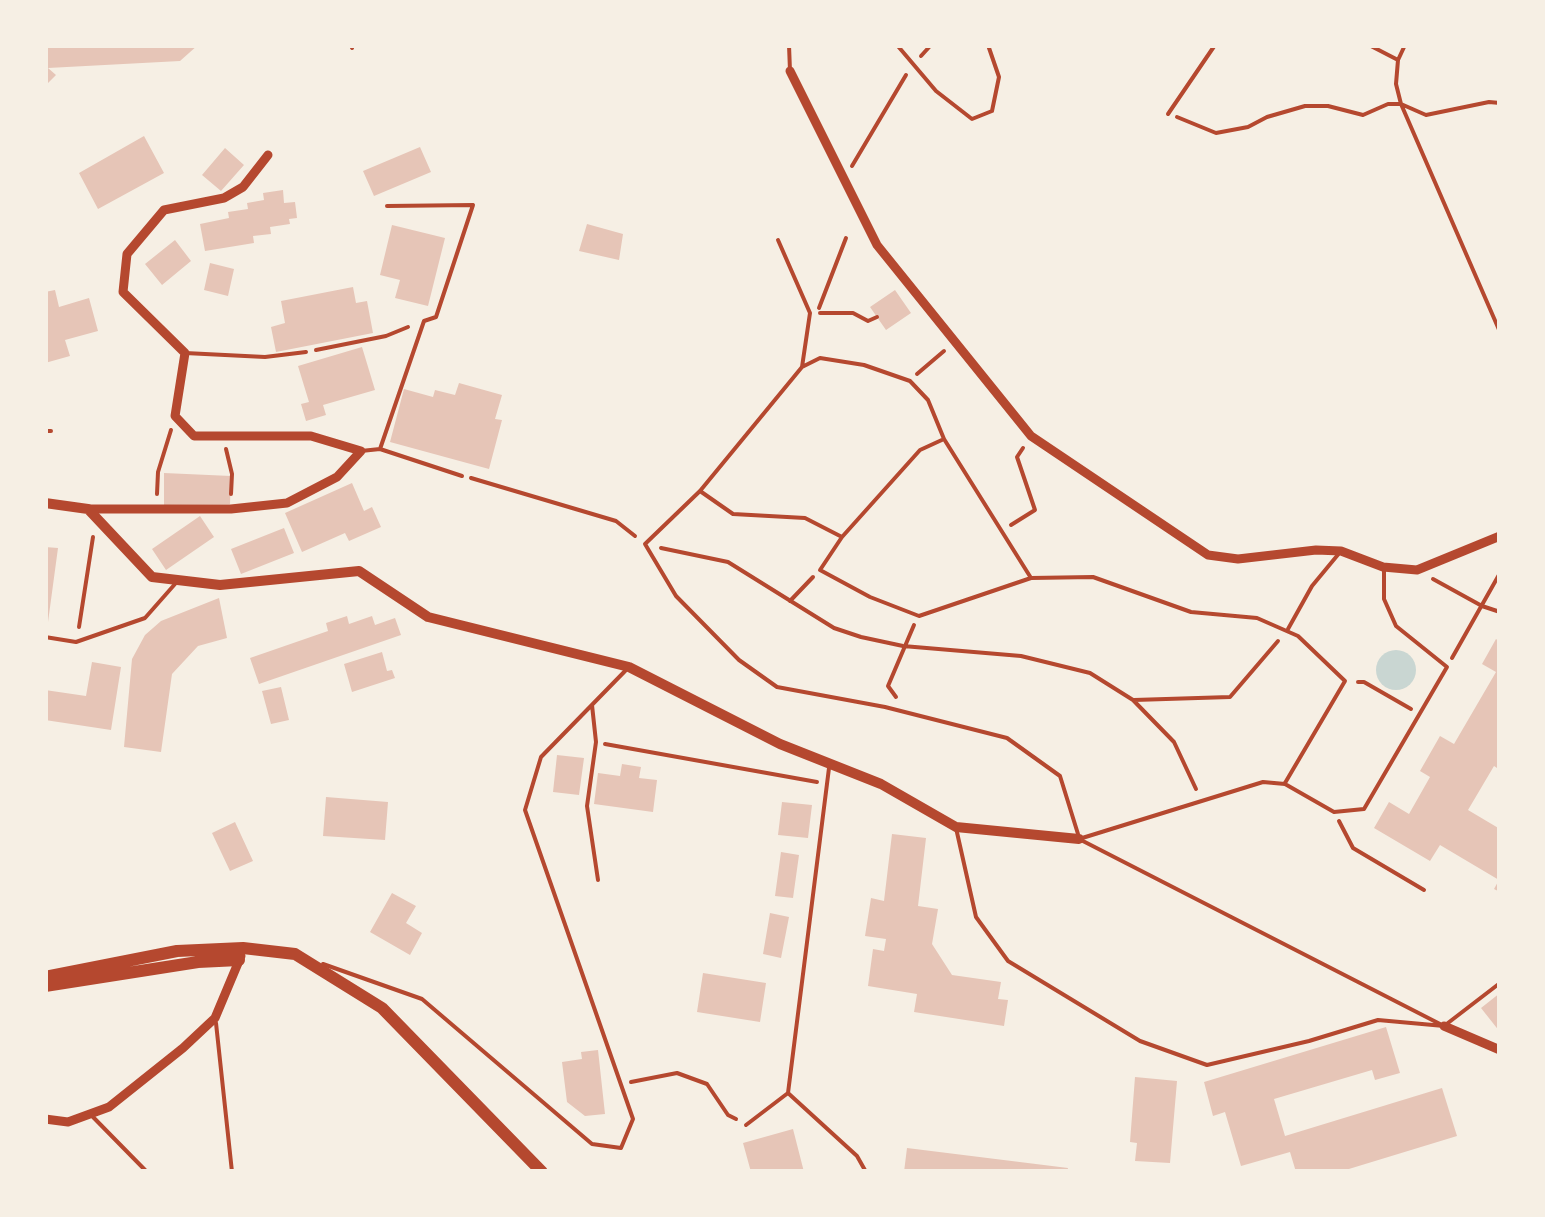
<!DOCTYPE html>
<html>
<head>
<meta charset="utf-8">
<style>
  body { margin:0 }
  #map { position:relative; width:1545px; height:1217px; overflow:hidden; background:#f6efe4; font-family:Mulish,sans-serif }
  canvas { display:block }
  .frame { position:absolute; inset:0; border:48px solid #f6efe4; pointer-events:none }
</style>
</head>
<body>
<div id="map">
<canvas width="1545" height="1217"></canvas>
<div class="frame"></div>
</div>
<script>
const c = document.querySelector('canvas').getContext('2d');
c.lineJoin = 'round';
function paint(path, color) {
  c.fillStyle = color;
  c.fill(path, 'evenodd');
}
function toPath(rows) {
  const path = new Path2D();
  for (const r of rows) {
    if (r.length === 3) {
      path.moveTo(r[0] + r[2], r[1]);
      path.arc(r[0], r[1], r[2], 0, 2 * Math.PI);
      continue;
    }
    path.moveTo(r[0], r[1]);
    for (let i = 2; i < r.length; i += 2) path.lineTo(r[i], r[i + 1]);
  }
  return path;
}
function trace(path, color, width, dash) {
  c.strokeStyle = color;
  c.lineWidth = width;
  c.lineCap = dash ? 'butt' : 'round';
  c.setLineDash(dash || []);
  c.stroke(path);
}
paint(toPath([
  [1396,670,20]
]), '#c9d6d2');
paint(toPath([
  [45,45,198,45,180,61,48,68,56,75,45,86],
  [144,136,164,173,98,209,79,173],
  [420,147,431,172,374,196,363,171],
  [225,148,244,165,221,191,202,175],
  [283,190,284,203,295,202,297,218,289,219,290,224,270,227,271,234,253,236,254,243,205,251,200,224,229,218,228,212,248,209,247,203,264,200,263,193],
  [587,224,623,234,619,260,579,251],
  [392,225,445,238,428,306,395,298,400,280,380,275],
  [175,240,191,261,162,285,145,264],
  [210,263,234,269,228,296,204,290],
  [353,287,356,303,367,301,373,333,276,352,271,327,285,323,281,301],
  [55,290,59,307,89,298,98,331,65,340,70,356,45,363,45,292],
  [895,290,911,313,886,330,870,307],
  [362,347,375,390,323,405,326,415,306,421,301,404,309,402,298,366],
  [459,383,502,395,495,419,502,420,489,469,390,442,404,389,433,397,435,390,455,395],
  [164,473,231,476,230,504,164,505],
  [352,483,364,511,372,507,381,527,349,541,345,533,302,552,285,513],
  [200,516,214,537,166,570,152,549],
  [284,528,294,553,241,574,231,549],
  [45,547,58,548,48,622,45,622],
  [219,598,227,638,198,646,172,674,161,752,124,747,132,659,145,635,161,621],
  [347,616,349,624,372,616,375,625,395,618,401,635,259,684,250,658,328,631,326,623],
  [1496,639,1500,642,1500,770,1494,766,1468,810,1500,829,1500,892,1494,889,1499,880,1440,845,1430,861,1374,828,1389,802,1409,814,1430,777,1420,771,1440,736,1454,744,1496,672,1482,664],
  [382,652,387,671,392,670,395,678,352,692,344,664],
  [92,662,121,667,111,730,45,720,45,690,86,696],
  [281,687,289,720,271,724,262,691],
  [557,755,584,758,579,795,553,792],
  [622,764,641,767,639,778,657,780,653,812,594,804,598,773,620,776],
  [326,797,388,802,385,840,323,836],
  [782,802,812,805,808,838,778,835],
  [235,822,253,861,230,871,212,833],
  [892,834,926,838,918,906,938,909,932,944,952,975,1001,982,998,999,1008,1000,1004,1026,914,1012,917,994,868,986,873,949,884,951,886,939,865,936,871,898,884,901],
  [781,852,799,855,793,898,775,896],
  [392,893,416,906,406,923,422,933,410,955,370,932],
  [770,913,789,917,781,958,763,954],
  [703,973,766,983,760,1022,697,1012],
  [1500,993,1500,1032,1481,1008],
  [1386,1027,1400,1073,1375,1080,1372,1070,1274,1099,1285,1136,1442,1088,1457,1136,1339,1172,1296,1172,1290,1152,1241,1166,1225,1112,1213,1116,1204,1082],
  [598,1050,605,1114,585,1116,567,1102,562,1062,582,1059,581,1052],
  [1135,1077,1177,1081,1170,1163,1135,1161,1137,1143,1130,1142],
  [793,1129,804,1172,751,1172,743,1143],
  [907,1148,1068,1168,1067,1172,904,1172]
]), '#e6c5b7');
trace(toPath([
  [1369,45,1398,60],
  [1405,45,1398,60,1396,84,1401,104,1500,332],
  [352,48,353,45],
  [921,56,931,45],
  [1177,117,1216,133,1248,127,1267,117,1305,106,1328,106,1363,115,1388,104,1401,104,1426,115,1489,102,1500,103],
  [852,166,906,75],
  [819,308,846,238],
  [820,313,853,313,868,321,877,317],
  [316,350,386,336,408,327],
  [917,374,944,351],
  [226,449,232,474,231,494],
  [471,478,616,521,635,536],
  [157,494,158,472,171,430],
  [1011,525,1035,510,1017,457,1023,448],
  [661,548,728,562,834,628,861,637,903,646,1021,656,1090,673,1133,700,1174,742,1196,789],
  [1433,579,1482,606,1500,612],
  [790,601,813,577],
  [79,627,93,537],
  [1452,658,1500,573],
  [1358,682,1364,682,1411,709],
  [896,697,888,686,914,625],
  [1134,700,1230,697,1278,641],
  [605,744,817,782],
  [1339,821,1353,848,1424,890],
  [631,1082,677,1073,707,1084,728,1115,736,1119]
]), '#b5482f', 4);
trace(toPath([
  [789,45,790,71],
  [897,45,936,91,972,119,992,111,999,77,988,45],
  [1168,114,1215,45],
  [778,240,810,313,802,367],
  [185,353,265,357,306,352],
  [45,431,51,431],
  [380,449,424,321,436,317,473,205,387,206],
  [361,451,380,449,462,476],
  [700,491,733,514,805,518,842,537,820,570,870,597,919,616,1031,578,944,439,928,400,910,381,864,365,820,358,802,367,700,491,645,544,676,596,739,660,777,687,885,707,1007,738,1060,776,1078,834],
  [842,537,920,450,944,439],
  [1031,578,1093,577,1191,612,1257,618,1298,636,1345,681,1285,783],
  [1288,629,1312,586,1341,551],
  [45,637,76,642,145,618,175,584],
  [592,705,596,742,587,806,598,880],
  [956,828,976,917,1008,961,1140,1041,1207,1065,1309,1041,1378,1020,1444,1026,1500,983],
  [1079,839,1263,782,1285,784,1334,812,1364,809,1447,667,1396,626,1384,599,1384,571],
  [1079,839,1440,1024],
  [323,964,422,999,592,1144,621,1148,633,1119,525,810,541,757,627,669],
  [216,1023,232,1172],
  [788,1093,857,1156,866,1172],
  [93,1117,147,1172],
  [746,1125,788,1093,829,768]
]), '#b5482f', 4);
trace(toPath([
  [790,71,877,245,1031,436,1208,555,1238,559,1316,550,1341,551,1383,567,1417,570,1500,536],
  [88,509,231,509,287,503,337,477,361,451,311,436,194,436,175,416,185,353,123,292,127,254,164,210,224,198,243,187,268,155],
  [1444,1026,1500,1050],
  [45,1119,68,1122,109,1107,183,1048,215,1018,241,956]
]), '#b5482f', 9);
trace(toPath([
  [45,503,88,509,152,577,220,585,359,571,428,617,629,667,780,744,881,784,956,827,1079,839]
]), '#b5482f', 10);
trace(toPath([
  [45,977,177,951,243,948,295,954,382,1008,542,1172],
  [45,986,198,962,239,960]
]), '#b5482f', 12);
</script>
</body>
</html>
